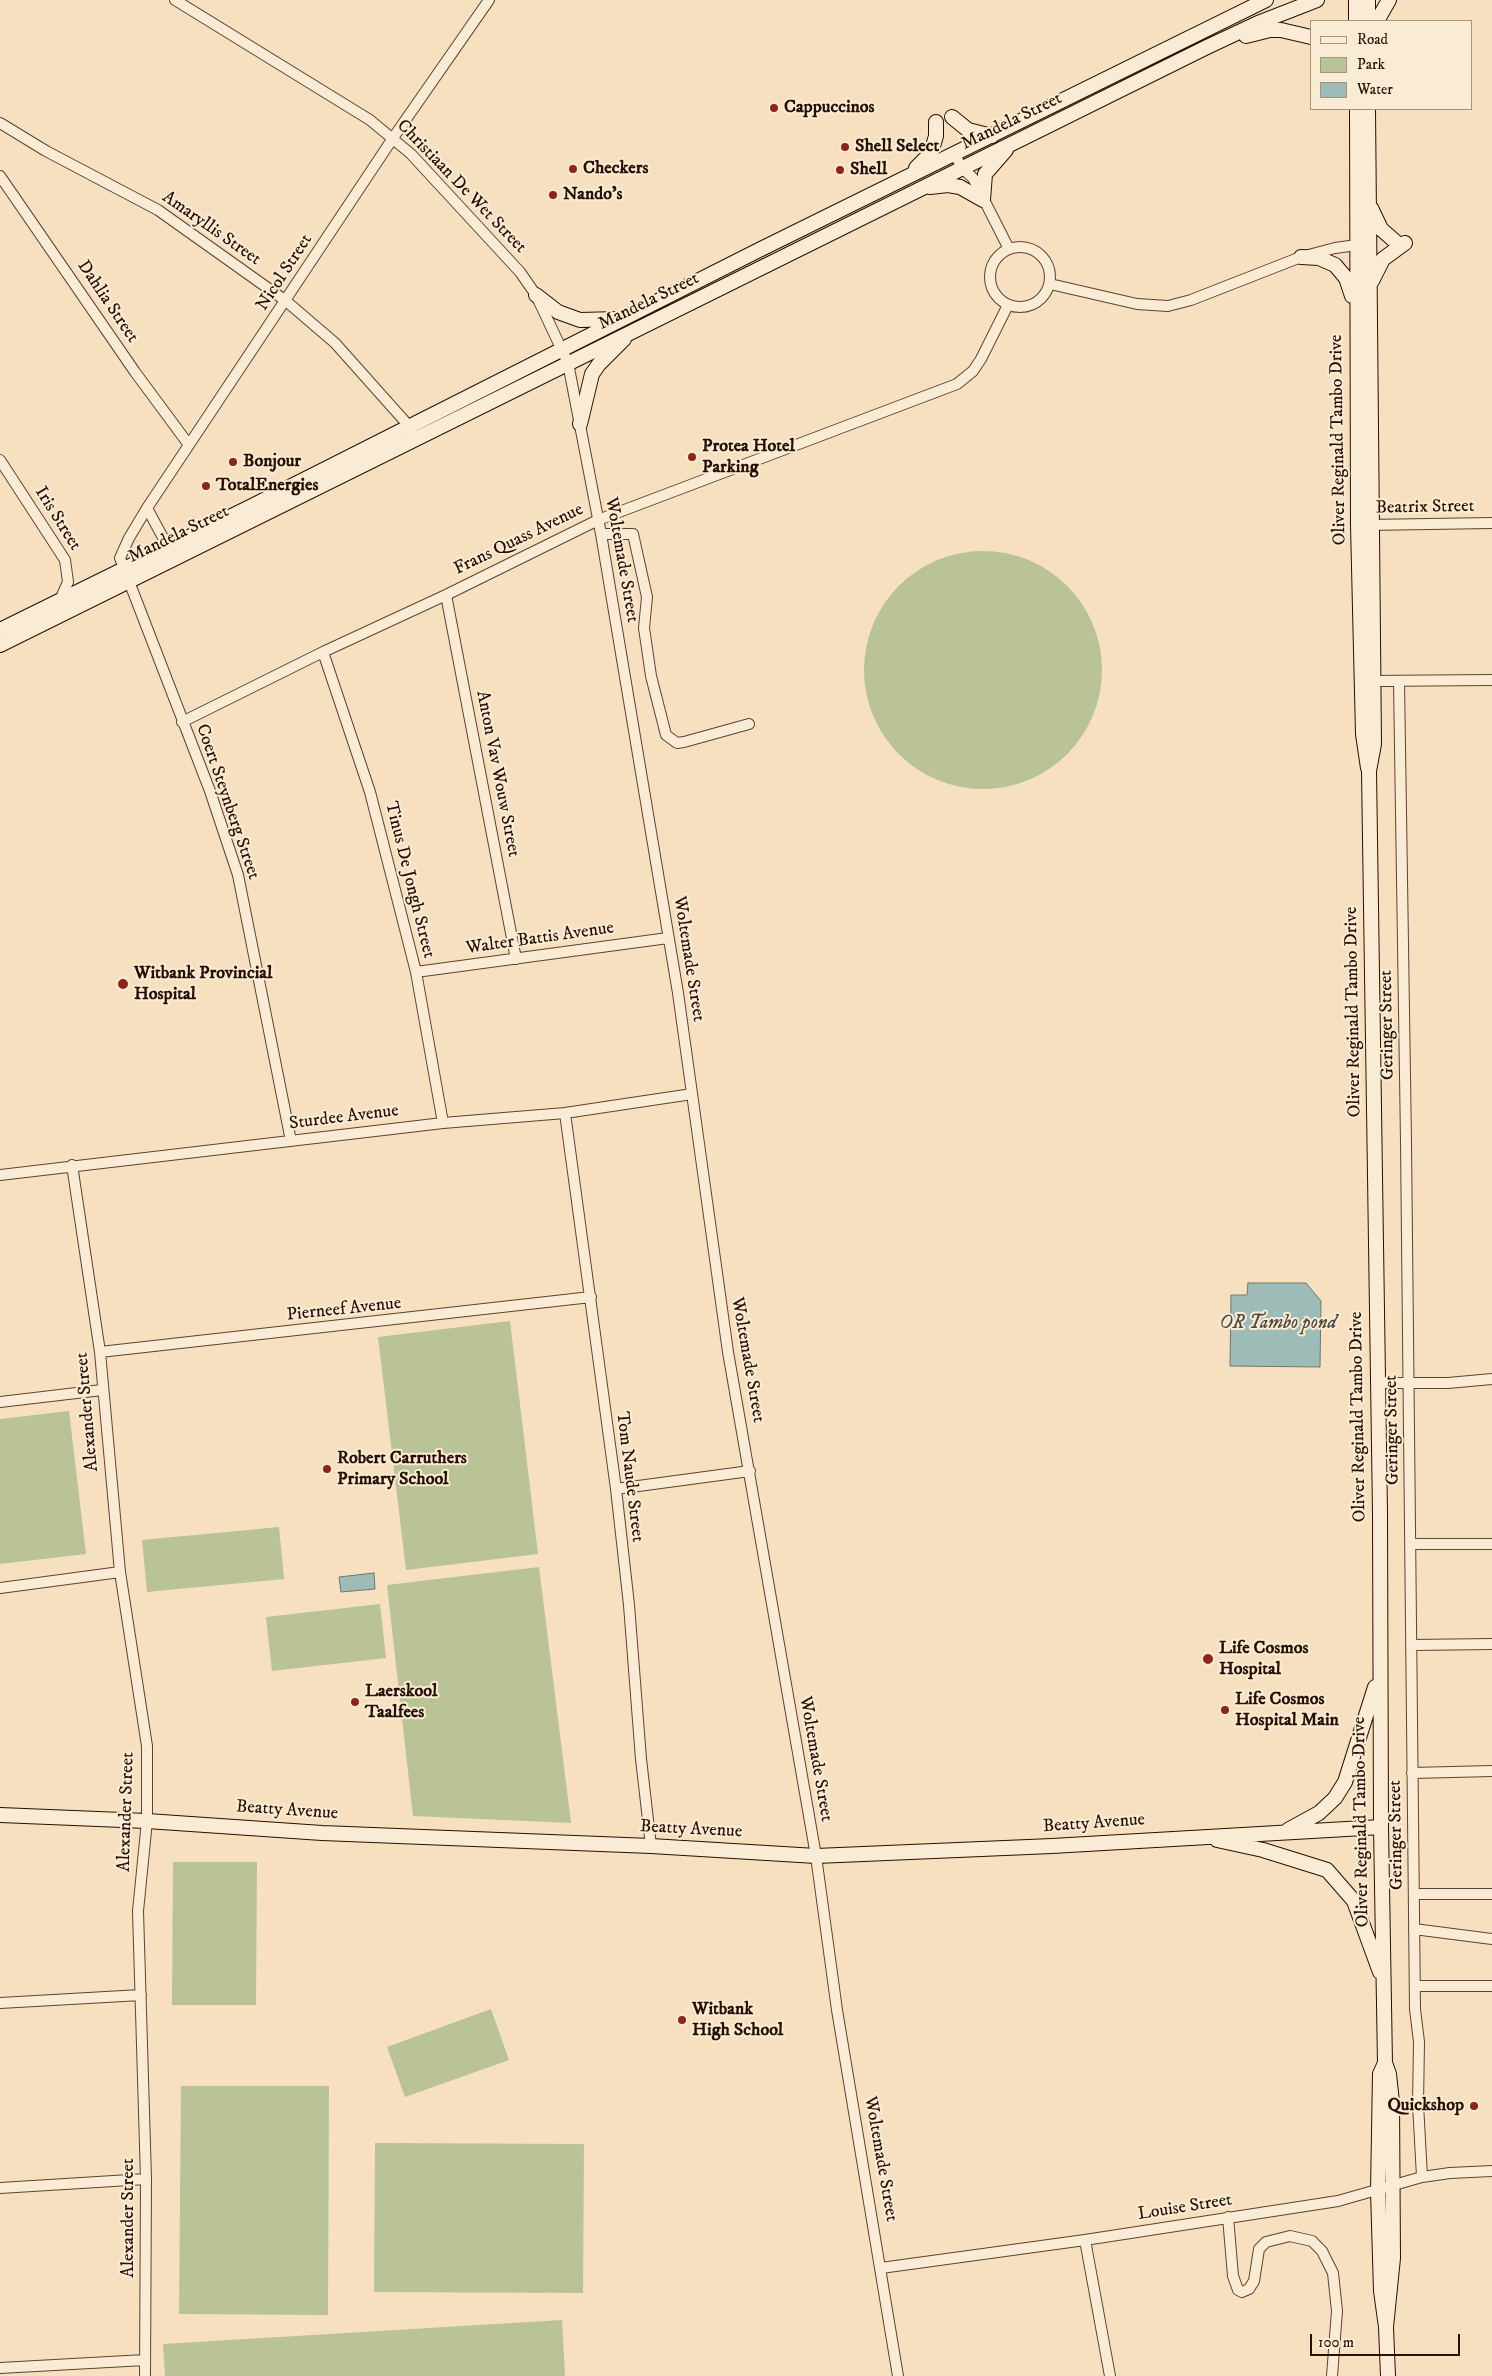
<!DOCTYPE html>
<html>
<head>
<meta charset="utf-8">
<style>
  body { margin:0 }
  #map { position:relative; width:1492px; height:2376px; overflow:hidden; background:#f7e0bf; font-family:"IM FELL DW Pica",serif }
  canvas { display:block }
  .legend { position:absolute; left:1310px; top:20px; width:162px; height:90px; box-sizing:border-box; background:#faebd5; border:1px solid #a69380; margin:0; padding:6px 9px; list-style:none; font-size:15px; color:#271001 }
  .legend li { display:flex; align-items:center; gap:10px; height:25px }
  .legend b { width:25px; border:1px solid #a69380 }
  .scale { position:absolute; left:1310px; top:2334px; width:150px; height:22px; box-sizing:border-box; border:2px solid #271001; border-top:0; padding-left:6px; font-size:15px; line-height:18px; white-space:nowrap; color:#271001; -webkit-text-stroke:4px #faebd5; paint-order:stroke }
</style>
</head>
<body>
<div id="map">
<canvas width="1492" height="2376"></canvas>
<ul class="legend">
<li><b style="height:6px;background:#faebd5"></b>Road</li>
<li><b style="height:14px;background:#b9c395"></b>Park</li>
<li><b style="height:14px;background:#9ebcb7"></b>Water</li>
</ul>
<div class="scale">100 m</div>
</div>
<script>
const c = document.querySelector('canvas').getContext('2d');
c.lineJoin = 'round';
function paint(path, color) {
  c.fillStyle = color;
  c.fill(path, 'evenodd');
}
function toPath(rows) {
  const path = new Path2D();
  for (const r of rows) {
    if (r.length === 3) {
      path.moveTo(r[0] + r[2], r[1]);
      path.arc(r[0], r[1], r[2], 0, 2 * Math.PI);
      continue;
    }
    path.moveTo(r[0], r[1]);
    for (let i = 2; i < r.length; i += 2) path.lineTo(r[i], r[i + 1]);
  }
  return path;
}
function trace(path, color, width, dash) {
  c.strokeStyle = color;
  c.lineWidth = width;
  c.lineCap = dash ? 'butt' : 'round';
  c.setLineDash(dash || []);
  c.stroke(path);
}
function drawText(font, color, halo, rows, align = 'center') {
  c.font = font + ' "IM FELL DW Pica",serif';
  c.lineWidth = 4;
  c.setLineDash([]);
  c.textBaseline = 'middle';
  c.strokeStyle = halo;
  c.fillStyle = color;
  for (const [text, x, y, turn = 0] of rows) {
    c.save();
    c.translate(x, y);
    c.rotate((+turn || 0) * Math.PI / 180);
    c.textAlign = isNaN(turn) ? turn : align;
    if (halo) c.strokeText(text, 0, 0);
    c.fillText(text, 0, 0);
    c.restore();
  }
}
paint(toPath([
  [983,670,119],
  [510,1321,538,1554,406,1570,378,1337],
  [69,1411,86,1554,0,1564,0,1419],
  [279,1527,284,1579,147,1592,142,1540],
  [539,1567,571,1823,413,1816,387,1585],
  [380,1604,386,1658,272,1671,266,1617],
  [173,1862,257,1862,256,2005,172,2005],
  [491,2009,509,2060,405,2097,387,2047],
  [181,2086,329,2086,328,2315,179,2314],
  [375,2143,584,2144,583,2293,374,2292],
  [562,2320,565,2376,165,2376,163,2344]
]), '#b9c395');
const water = toPath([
  [1248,1283,1306,1283,1321,1301,1320,1367,1230,1366,1231,1295,1247,1295,1248,1283],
  [374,1573,375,1589,341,1592,339,1577,374,1573]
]);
paint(water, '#9ebcb7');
trace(water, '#6e776e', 1);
const street = toPath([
  [175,0,370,120,411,154,520,272,536,295,568,363,601,534,678,993,728,1352,816,1856,837,2010,898,2376],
  [0,123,46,151,158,210,286,301,335,343,409,426,411,432],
  [954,153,962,168,973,178,1009,249],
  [0,176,135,372,189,445],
  [1020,277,30],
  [1050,284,1137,304,1168,306,1191,300,1301,257,1335,248,1364,244],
  [0,460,65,560,68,582,60,600],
  [147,508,168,547],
  [1367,525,1492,523],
  [601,534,633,534,647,597,644,628,651,676,666,735,677,743,684,742,749,724],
  [446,595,516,959],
  [323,652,370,792,416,972,443,1123],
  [1368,681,1492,680],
  [1399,681,1406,1142,1415,2009,1419,2042,1418,2104,1422,2177],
  [182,722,323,652,446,595,598,520,957,384,973,371,981,359,1008,305],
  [416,972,668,938],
  [565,1113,616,1489,629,1605,641,1759,651,1846],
  [291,1141,238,875,210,791,120,558,129,538,147,508,393,138,489,0],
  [72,1165,100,1352,120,1572,147,1746,147,1821,138,1911,146,2179,145,2376],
  [0,1175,443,1123,565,1113,692,1094],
  [100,1352,591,1297],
  [1378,1383,1448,1383,1492,1379],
  [0,1402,102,1390],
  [616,1489,750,1471],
  [1410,1544,1492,1544],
  [0,1588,120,1572],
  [1411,1645,1492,1644],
  [1412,1773,1492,1771],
  [1414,1894,1492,1894],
  [1414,1929,1492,1939],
  [1415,1986,1492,1986],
  [0,2003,141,1995],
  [0,2188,146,2179],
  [1228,2217,1233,2276,1238,2290,1242,2292,1249,2289,1254,2281,1259,2249,1266,2242,1290,2236,1312,2241,1322,2251,1333,2273,1337,2311,1332,2376],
  [1085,2240,1110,2376],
  [881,2268,1085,2240,1338,2201,1422,2177,1450,2173,1492,2171],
  [0,2368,145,2360]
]);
const secondary = toPath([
  [1356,0,1356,21],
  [1368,0,1368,21],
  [1377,21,1389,0],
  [1246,36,1270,30,1281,30,1311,37],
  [1357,109,1358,525,1363,734,1368,768],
  [1368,109,1374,744,1369,771,1380,1513,1381,1827,1385,2063,1389,2074,1392,2102,1393,2258,1386,2327],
  [952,117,968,130,992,136],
  [916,168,931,153,936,136,936,122],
  [930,187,948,185,960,187,983,200],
  [983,200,985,174,1006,150],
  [1371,208,1381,229,1397,243],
  [1301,257,1319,258,1335,265,1346,278,1352,296],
  [1372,281,1383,259,1405,243],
  [536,295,558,312,580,320,618,319],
  [580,424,592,374,599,364,624,339],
  [0,630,250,507,761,249,1266,0],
  [0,645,1207,47,1258,23,1317,0],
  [0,1815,147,1821,322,1833,651,1846,816,1856,1052,1846,1381,1827],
  [1288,1830,1319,1813,1335,1798,1345,1782,1375,1687],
  [1217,1840,1263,1850,1327,1870,1354,1901,1380,1972],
  [1385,2063,1380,2074,1378,2191,1381,2291,1386,2327,1388,2376]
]);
trace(street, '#5b4430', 12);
trace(secondary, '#271001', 16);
trace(street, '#faebd5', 10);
trace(secondary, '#faebd5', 14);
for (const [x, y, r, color] of [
  [774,108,5,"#8f2418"],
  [845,147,5,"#8f2418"],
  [573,169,5,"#8f2418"],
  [840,170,5,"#8f2418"],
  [553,195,5,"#8f2418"],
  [692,457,5,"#8f2418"],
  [233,462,5,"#8f2418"],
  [206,486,5,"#8f2418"],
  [123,984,6,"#8f2418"],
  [327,1469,5,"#8f2418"],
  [1208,1659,6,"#8f2418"],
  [355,1702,5,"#8f2418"],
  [1225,1710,5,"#8f2418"],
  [682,2020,5,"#8f2418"],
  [1474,2106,5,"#8f2418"]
]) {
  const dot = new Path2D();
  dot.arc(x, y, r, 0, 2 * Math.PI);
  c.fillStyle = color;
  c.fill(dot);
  trace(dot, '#faebd5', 2);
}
drawText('bold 18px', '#271001', '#faebd5', [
  ["Cappuccinos",784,108],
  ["Shell Select",855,147],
  ["Checkers",583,169],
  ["Shell",850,170],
  ["Nando's",563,195],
  ["Protea Hotel",702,447],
  ["Parking",702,468],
  ["Bonjour",243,462],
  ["TotalEnergies",216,486],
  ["Witbank Provincial",134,974],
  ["Hospital",134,995],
  ["Robert Carruthers",337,1459],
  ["Primary School",337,1480],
  ["Life Cosmos",1219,1649],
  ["Hospital",1219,1670],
  ["Laerskool",365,1692],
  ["Taalfees",365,1713],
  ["Life Cosmos",1235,1700],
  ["Hospital Main",1235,1721],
  ["Witbank",692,2010],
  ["High School",692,2031],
  ["Quickshop",1464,2106,"right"]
], 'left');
drawText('18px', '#271001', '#faebd5', [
  ["Mandela Street",1012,122,-26],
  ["Christiaan De Wet Street",461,187,46],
  ["Amaryllis Street",211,229,35],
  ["Nicol Street",285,273,-57],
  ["Dahlia Street",107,302,56],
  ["Mandela Street",649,302,-26],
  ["Oliver Reginald Tambo Drive",1339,440,-91],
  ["Beatrix Street",1425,508,-1],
  ["Iris Street",57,519,58],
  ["Mandela Street",179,535,-26],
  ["Frans Quass Avenue",519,540,-26],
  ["Woltemade Street",621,560,80],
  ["Anton Vav Wouw Street",497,774,79],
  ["Coert Steynberg Street",227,802,71],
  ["Tinus De Jongh Street",409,880,76],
  ["Walter Battis Avenue",540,939,-8],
  ["Woltemade Street",688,959,81],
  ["Oliver Reginald Tambo Drive",1354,1012,-91],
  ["Geringer Street",1388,1025,-91],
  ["Sturdee Avenue",344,1118,-7],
  ["Pierneef Avenue",344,1310,-6],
  ["Woltemade Street",747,1360,80],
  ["Alexander Street",88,1412,-95],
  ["Oliver Reginald Tambo Drive",1359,1417,-91],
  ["Geringer Street",1393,1430,-91],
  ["Tom Naude Street",629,1477,83],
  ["Woltemade Street",815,1759,80],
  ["Beatty Avenue",287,1811,4],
  ["Alexander Street",127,1812,-88],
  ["Oliver Reginald Tambo Drive",1362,1822,-91],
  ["Beatty Avenue",1094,1824,-4],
  ["Beatty Avenue",691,1830,3],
  ["Geringer Street",1397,1835,-91],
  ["Woltemade Street",880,2159,80],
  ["Louise Street",1185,2208,-9],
  ["Alexander Street",129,2218,-90]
]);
drawText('italic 19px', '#514c41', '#faebd5', [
  ["OR Tambo pond",1278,1324]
]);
</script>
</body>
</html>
